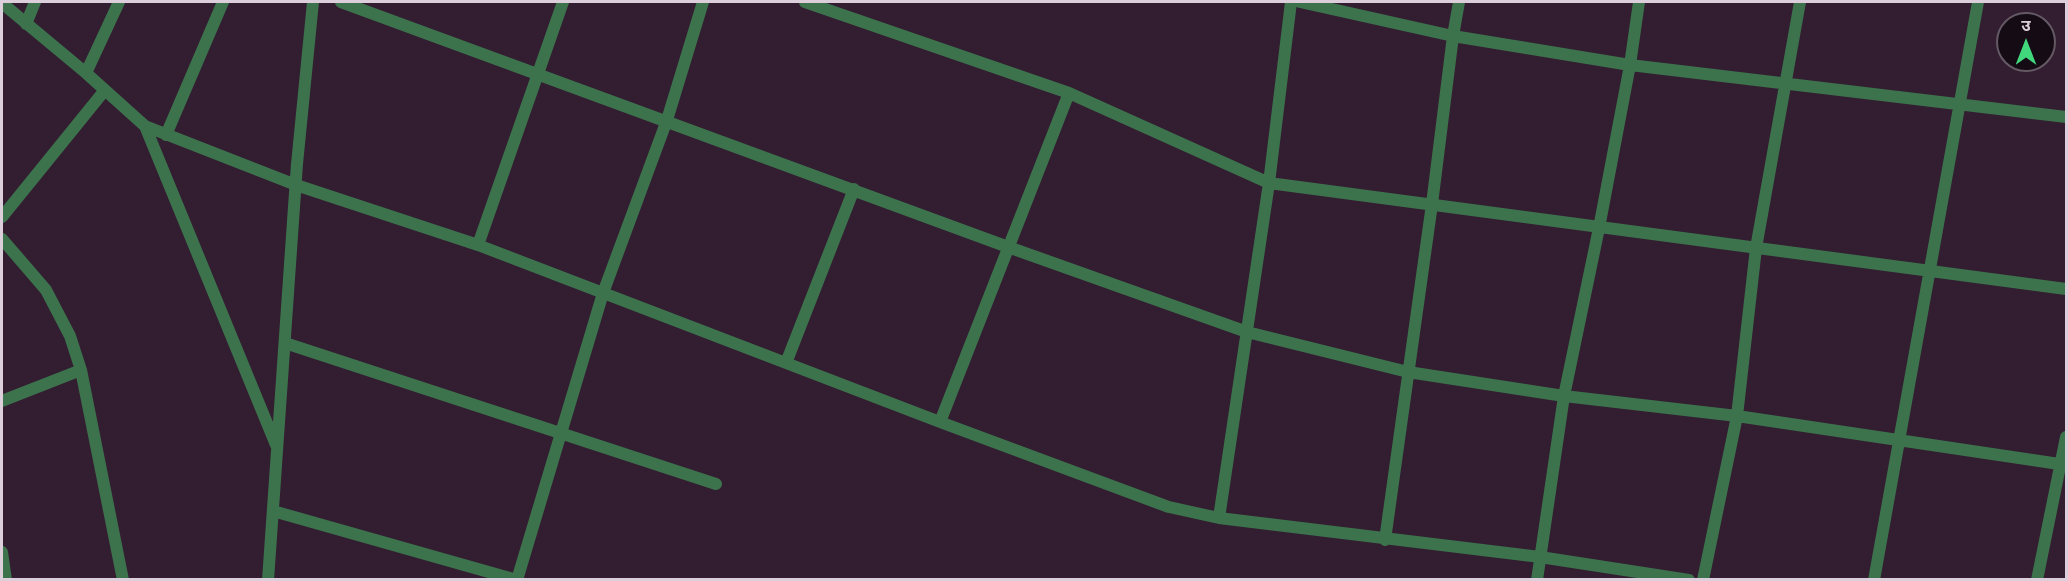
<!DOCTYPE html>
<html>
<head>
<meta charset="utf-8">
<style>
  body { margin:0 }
  #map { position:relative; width:2068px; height:581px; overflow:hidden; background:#321d31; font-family:Cabin,"Noto Sans Devanagari",sans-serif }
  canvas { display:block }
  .frame { position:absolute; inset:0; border:3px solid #dccedb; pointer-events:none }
  .north { position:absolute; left:1996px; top:12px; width:60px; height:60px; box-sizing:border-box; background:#140b14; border:2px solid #645964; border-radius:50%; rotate:0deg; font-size:16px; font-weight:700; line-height:24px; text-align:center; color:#dccedb }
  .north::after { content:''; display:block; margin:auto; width:21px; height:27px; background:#41d77c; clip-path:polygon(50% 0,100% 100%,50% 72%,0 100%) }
</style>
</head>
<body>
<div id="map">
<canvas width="2068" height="581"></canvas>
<div class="frame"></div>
<div class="north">उ</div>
</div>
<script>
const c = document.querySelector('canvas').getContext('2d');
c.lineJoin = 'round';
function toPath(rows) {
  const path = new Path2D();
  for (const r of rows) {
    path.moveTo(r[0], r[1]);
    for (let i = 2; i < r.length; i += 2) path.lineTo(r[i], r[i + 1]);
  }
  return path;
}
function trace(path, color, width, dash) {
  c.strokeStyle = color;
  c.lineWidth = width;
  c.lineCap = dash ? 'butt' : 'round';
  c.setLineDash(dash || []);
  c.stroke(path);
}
trace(toPath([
  [341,2,1008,247,1247,332,1408,372,1564,396,1737,416,2066,465],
  [805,2,1069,93,1269,183,2066,289],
  [1300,2,1453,36,1432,204,1385,540],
  [1459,2,1453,36,1630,65,2066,117],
  [2,3,86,73,145,126,296,185,478,245,940,422,1169,507,1219,518,1540,557,1689,580],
  [26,24,35,2],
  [86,73,119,2],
  [145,126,276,445],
  [166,135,223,2],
  [2,217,105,90],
  [2,239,46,290,70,336,81,370,123,580],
  [478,245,563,2],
  [285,343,716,484],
  [786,363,854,189],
  [2,401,81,370],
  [940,422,1069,93],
  [273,511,517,580],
  [1219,518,1269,183,1291,2],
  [2,552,6,580],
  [268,580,297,164,313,2],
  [517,580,603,293,667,120,703,2],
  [1537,580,1564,396,1599,228,1630,65,1639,2],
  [1703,580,1737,416,1756,248,1800,2],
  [1874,580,1978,2],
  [2037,580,2066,437]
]), '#3c734c', 12);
</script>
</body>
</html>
